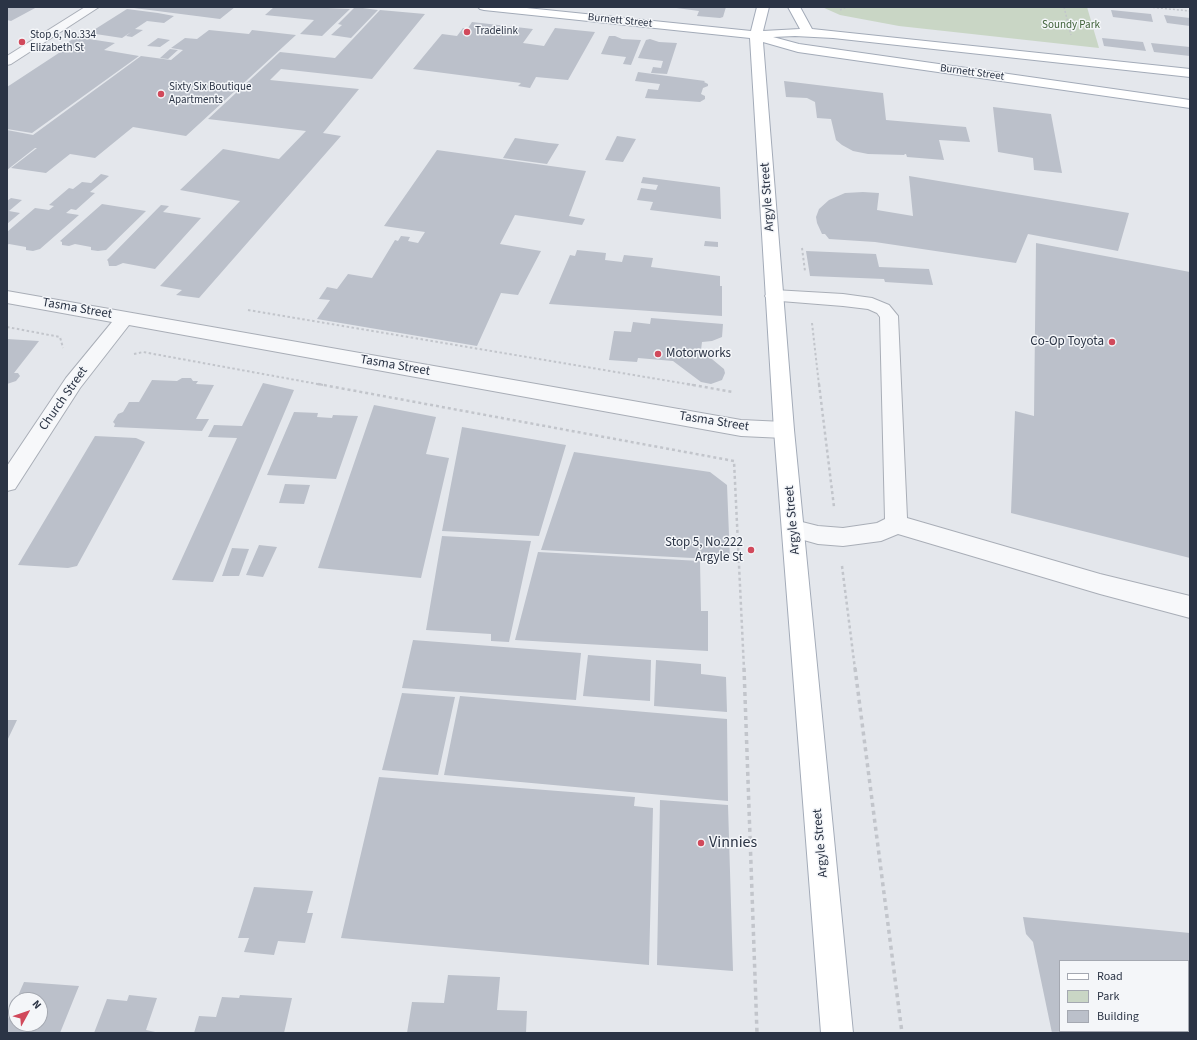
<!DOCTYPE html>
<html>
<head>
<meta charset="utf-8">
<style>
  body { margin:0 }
  #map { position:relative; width:1197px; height:1040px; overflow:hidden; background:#e4e7ec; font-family:"Source Sans 3",sans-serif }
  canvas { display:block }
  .frame { position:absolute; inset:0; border:8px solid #2b3445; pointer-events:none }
  .legend { position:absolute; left:1059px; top:960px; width:130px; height:72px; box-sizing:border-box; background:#f4f6f9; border:1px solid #a4a8b1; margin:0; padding:5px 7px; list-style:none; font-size:12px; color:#2b3445 }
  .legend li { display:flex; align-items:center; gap:8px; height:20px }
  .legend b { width:20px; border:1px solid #a4a8b1 }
  .north { position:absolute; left:8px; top:992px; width:40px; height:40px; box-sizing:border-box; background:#f4f6f9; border:1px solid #a4a8b1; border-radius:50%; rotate:50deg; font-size:11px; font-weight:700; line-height:16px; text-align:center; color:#2b3445 }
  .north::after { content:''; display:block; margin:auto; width:14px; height:18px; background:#d1495b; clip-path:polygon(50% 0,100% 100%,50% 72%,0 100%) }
</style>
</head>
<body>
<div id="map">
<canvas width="1197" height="1040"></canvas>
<div class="frame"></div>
<ul class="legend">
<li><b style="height:5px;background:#fff"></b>Road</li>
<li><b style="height:11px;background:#c9d6c5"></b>Park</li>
<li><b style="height:11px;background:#bbc0ca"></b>Building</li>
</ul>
<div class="north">N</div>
</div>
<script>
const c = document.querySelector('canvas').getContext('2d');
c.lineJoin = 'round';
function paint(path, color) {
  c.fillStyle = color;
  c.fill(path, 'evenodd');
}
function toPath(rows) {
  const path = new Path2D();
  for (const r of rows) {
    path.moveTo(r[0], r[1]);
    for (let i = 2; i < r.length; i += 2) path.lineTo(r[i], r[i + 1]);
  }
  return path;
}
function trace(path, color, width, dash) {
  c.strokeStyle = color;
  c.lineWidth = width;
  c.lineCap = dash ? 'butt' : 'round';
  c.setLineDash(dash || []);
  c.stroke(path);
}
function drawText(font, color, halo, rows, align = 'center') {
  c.font = font + ' "Source Sans 3",sans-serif';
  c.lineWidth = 3;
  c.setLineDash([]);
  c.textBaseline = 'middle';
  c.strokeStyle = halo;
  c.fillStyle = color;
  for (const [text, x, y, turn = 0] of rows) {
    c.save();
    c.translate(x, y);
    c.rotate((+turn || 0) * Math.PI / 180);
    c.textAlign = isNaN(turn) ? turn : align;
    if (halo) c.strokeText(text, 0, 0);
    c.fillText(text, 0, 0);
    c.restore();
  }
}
paint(toPath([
  [822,7,1087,7,1099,48,899,26,840,15]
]), '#c9d6c5');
paint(toPath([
  [7,7,37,7,11,21,7,20],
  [126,7,235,7,220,19],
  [274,7,329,7,328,8,350,9,322,36,300,34,314,20,265,15],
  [355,7,378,10,351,38,331,35,342,25,338,24],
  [669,7,726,7,723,17,720,18,697,16,699,11],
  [127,9,158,13,174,16,164,23,147,21,135,29,143,30,132,37,126,36,131,32,122,38,89,33],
  [380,10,425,14,372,79,281,69,270,80,359,89,323,133,341,136,199,298,176,295,182,290,160,286,240,201,180,190,223,149,279,159,306,131,208,119,280,52,335,58],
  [1111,10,1151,14,1153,22,1113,17],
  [1164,15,1190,18,1190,26,1167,23],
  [472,22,533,29,523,43,544,46,555,28,595,32,568,80,536,77,530,88,518,86,521,83,413,69,442,34,457,36,463,28,468,28],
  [209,30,249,34,252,30,296,35,186,136,133,127,95,158,70,154,46,173,11,168,37,148,35,148,7,170,7,130,33,135,141,56,171,60,183,50,171,48,185,38,197,39],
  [609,36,615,36,622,39,641,40,631,65,623,64,626,57,601,54],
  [76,37,115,43,104,50,139,56,32,133,7,129,7,87,71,45,65,44],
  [158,38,170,40,160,47,147,46],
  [1102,38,1143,42,1146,51,1104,46],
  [650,39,659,42,677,43,667,74,651,73,653,67,661,68,663,61,638,58,646,40],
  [1151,43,1190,47,1190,56,1154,52],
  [170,49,178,50,168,59,160,58],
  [638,72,705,81,704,82,708,84,708,86,703,88,701,94,705,96,705,99,700,102,645,98,648,89,658,90,660,84,635,81],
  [784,81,883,93,886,120,966,127,970,142,939,140,944,160,907,157,906,154,904,154,905,155,868,154,853,151,842,145,836,140,831,119,817,118,815,102,807,98,786,97],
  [993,107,1051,114,1062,173,1034,170,1033,158,998,152],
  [617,136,636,139,623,162,605,160],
  [515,138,549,143,559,144,547,164,503,158],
  [437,150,586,171,569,216,585,219,582,225,515,215,500,244,541,251,518,295,501,293,477,346,317,319,330,300,319,299,327,287,337,289,348,274,372,278,395,240,398,241,401,236,410,237,408,241,418,243,425,232,384,226],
  [101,174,109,176,90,192,95,193,76,210,71,209,66,213,79,215,40,249,33,251,26,250,26,247,9,244,7,245,7,232,35,208,49,210,54,206,49,205,69,188,73,189,82,182,91,183],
  [909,176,1129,213,1118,251,1028,234,1016,263,875,242,829,239,825,234,822,234,817,223,816,217,819,209,829,200,845,193,863,192,879,193,877,210,913,216],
  [643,177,720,187,721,219,650,210,653,202,637,200,641,188,656,190,658,185,641,183],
  [11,198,22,200,9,211,20,213,7,224,7,201],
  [102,204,146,211,106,250,98,251,91,250,91,247,75,244,69,246,62,245,62,242,60,241],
  [161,205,169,206,163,212,201,218,155,269,123,263,116,266,109,266,108,261,107,260],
  [705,241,718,242,718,247,704,246],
  [1036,243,1190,272,1190,558,1011,513,1015,411,1034,416],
  [577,250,606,253,605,260,622,262,624,255,653,258,651,267,720,276,720,286,722,286,722,316,549,304,570,255,575,256],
  [806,251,876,254,879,267,929,269,933,285,885,282,884,279,810,276],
  [651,318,723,324,722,337,712,341,702,342,701,350,724,369,725,373,722,380,711,384,701,382,673,361,638,358,637,362,609,360,614,331,631,332,633,322,650,324],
  [7,339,39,341,14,373,18,373,20,376,16,381,7,384],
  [182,378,191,378,193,381,198,381,196,384,214,385,196,419,209,419,202,431,114,427,115,424,113,422,118,414,123,412,129,402,139,402,152,380,177,381],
  [263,383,294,390,213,582,172,580,237,438,208,437,214,425,242,426],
  [374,405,436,417,426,454,449,458,421,578,318,568],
  [294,412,318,413,317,417,332,418,333,415,358,416,336,479,267,475],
  [462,427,566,445,539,536,442,531],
  [95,436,136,438,145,442,77,566,68,568,18,565],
  [574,452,710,472,727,485,730,560,541,550],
  [285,484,310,485,304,504,279,503],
  [442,536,531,541,509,642,491,641,491,634,426,630],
  [259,545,277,547,263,577,246,575],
  [232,548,249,549,239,576,222,576],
  [538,552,700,561,701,611,708,611,708,651,515,640],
  [413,640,581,653,576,700,402,688],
  [588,655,651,660,650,701,583,696],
  [656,660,701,664,701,674,726,677,727,712,654,706],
  [402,693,455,697,438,775,382,770],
  [460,696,727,719,728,801,444,775],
  [7,720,17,720,7,741],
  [379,777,635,797,634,806,653,808,649,965,341,938],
  [660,800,728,805,733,971,657,965],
  [254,887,313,891,307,913,313,913,305,943,278,941,274,955,244,952,249,938,238,938],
  [1023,917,1190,933,1190,1033,1052,1033,1033,942,1026,934],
  [1060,961,1188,961,1188,1031,1060,1031],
  [448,975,500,977,497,1010,527,1011,526,1033,407,1033,412,1002,444,1003],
  [24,982,79,986,60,1033,7,1033,7,1021],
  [16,1000,40,1000,40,1024,16,1024],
  [129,995,157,998,146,1030,160,1033,94,1033,107,999,127,1001],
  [240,995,292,998,284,1033,194,1033,199,1016,216,1017,222,997,239,998]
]), '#bbc0ca');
const minor = toPath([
  [85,7,99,7,11,64,7,65,7,56,85,7],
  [774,290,843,294,872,298,889,305,898,316,907,518,1100,574,1190,596,1190,618,1100,594,898,534,881,541,843,546,818,544,786,535,783,529,786,523,794,520,818,526,843,528,877,523,885,519,880,317,877,313,868,309,843,306,768,300,765,296,768,292,774,290],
  [7,291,741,420,784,422,791,425,794,430,791,435,784,438,741,436,129,325,80,388,15,489,7,491,7,466,66,378,112,322,7,303,7,291]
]);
const major = toPath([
  [478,7,517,7,751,31,757,7,769,7,763,31,800,29,788,7,800,7,812,29,1190,69,1190,77,833,38,795,36,773,37,799,44,1190,100,1190,108,798,52,763,42,794,430,853,1033,821,1033,774,430,750,38,484,10,480,9,478,7]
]);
trace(minor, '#a9aeb7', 2);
trace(major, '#a3abb8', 2);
trace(toPath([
  [1064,7,1071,35],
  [1149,7,1190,11],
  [840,10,847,7]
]), '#c2c5cb', 1.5, [2, 2]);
trace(toPath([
  [802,248,805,271],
  [248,310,693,385],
  [812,323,819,385],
  [7,327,60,337,63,348],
  [134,354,143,352,323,385]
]), '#c2c5cb', 2, [2.5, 2.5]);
trace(toPath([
  [318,384,734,461,744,669],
  [687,384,733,392],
  [819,384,834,507],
  [842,566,855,669]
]), '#c2c5cb', 2.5, [3, 3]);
trace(toPath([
  [744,668,757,1033],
  [855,668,902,1033]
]), '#c2c5cb', 3.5, [4, 4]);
paint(minor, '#f7f8fa');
paint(major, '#fff');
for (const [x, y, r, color] of [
  [467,32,4,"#d1495b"],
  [22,42,4,"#d1495b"],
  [161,94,4,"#d1495b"],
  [1112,342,4,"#d1495b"],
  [658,354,4,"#d1495b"],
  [751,550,4,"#d1495b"],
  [701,843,4,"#d1495b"]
]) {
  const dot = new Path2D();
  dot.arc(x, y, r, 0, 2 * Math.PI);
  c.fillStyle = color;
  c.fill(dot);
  trace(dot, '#f4f6f9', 1.5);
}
drawText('11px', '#2b3445', '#f4f6f9', [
  ["Burnett Street",620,21,6],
  ["Burnett Street",972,73,8]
]);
drawText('11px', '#3f6138', '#f4f6f9', [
  ["Soundy Park",1071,26]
]);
drawText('11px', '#2b3445', '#f4f6f9', [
  ["Tradelink",475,32],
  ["Stop 6, No.334",30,36],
  ["Elizabeth St",30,49],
  ["Sixty Six Boutique",169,88],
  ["Apartments",169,101]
], 'left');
drawText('13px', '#2b3445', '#f4f6f9', [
  ["Argyle Street",768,197,-94],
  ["Tasma Street",77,309,10],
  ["Tasma Street",395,366,10],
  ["Church Street",64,399,-55],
  ["Tasma Street",714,422,9],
  ["Argyle Street",793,520,-95],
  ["Argyle Street",821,843,-95]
]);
drawText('13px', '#2b3445', '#f4f6f9', [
  ["Co-Op Toyota",1104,342],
  ["Motorworks",666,354,"left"],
  ["Stop 5, No.222",743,543],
  ["Argyle St",743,558]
], 'right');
drawText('16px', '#2b3445', '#f4f6f9', [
  ["Vinnies",709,843]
], 'left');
</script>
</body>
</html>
